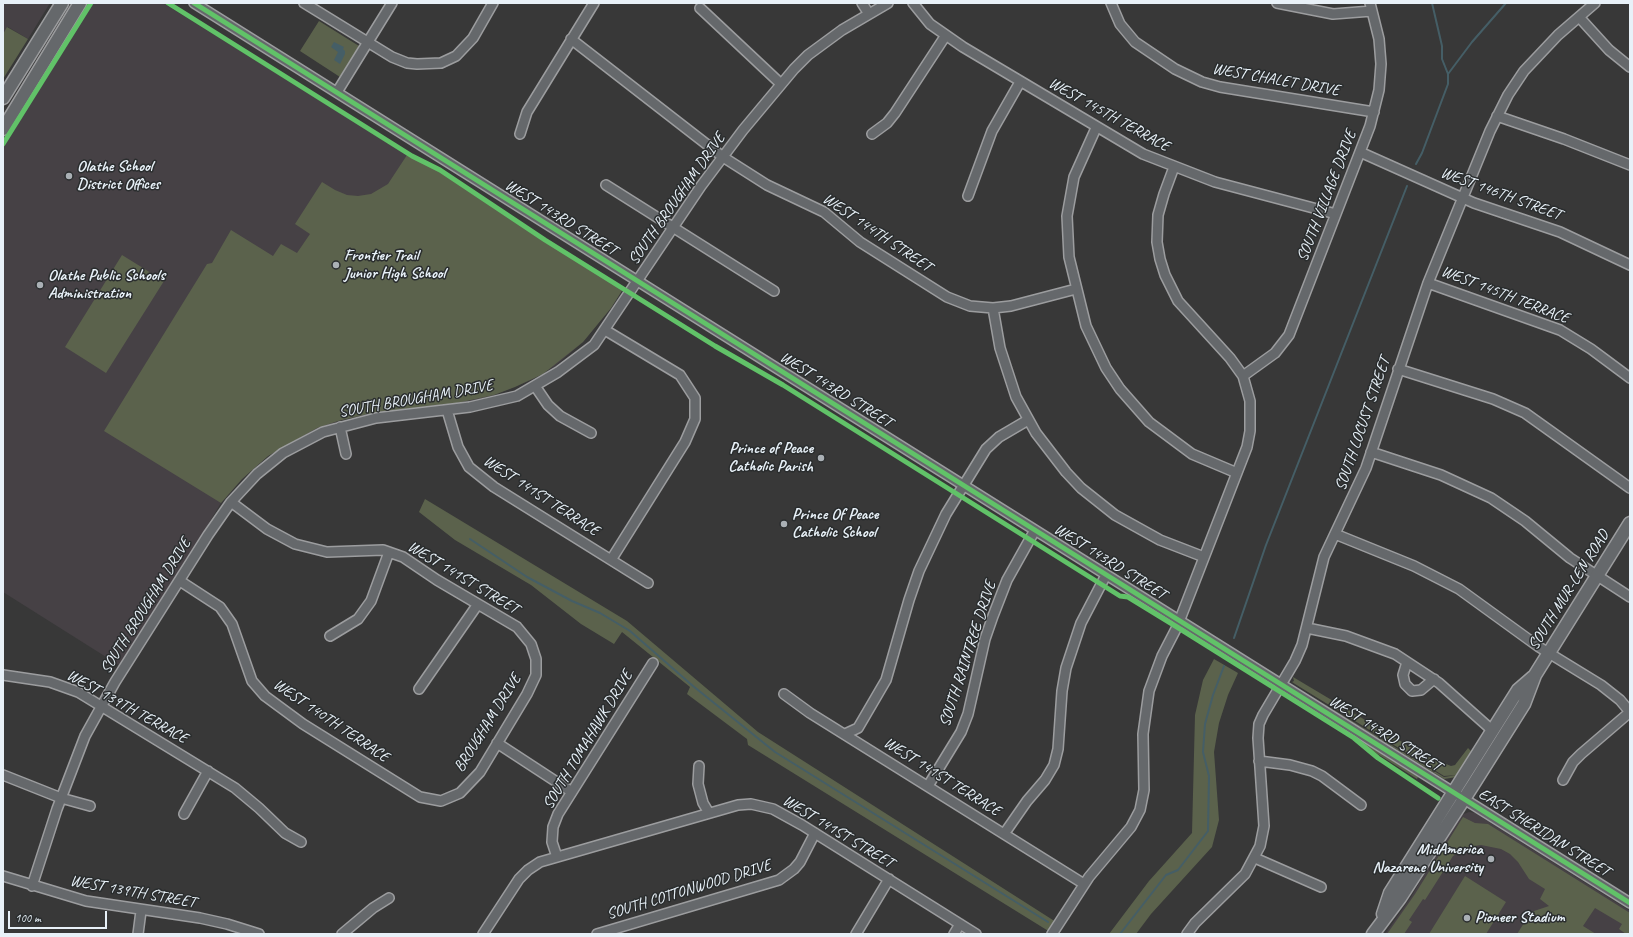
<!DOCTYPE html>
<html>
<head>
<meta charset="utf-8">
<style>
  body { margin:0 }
  #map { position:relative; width:1633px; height:937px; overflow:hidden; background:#383838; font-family:Caveat,sans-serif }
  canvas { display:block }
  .frame { position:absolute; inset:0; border:4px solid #e8f1f8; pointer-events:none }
  .scale { position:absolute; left:8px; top:911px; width:99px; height:18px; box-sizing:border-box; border:2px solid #e8f1f8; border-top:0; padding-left:5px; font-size:12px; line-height:14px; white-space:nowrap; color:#e8f1f8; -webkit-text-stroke:3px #2a2d2e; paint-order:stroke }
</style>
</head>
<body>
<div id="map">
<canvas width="1633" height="937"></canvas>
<div class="frame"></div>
<div class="scale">100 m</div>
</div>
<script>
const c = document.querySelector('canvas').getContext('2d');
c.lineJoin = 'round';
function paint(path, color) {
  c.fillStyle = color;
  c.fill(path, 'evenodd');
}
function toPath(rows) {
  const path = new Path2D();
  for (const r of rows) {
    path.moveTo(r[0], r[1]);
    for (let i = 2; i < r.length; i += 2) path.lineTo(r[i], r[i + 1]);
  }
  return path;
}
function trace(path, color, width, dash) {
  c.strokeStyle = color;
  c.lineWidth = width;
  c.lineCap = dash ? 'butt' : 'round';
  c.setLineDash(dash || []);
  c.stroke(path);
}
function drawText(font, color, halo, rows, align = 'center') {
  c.font = font + ' Caveat,sans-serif';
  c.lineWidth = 3;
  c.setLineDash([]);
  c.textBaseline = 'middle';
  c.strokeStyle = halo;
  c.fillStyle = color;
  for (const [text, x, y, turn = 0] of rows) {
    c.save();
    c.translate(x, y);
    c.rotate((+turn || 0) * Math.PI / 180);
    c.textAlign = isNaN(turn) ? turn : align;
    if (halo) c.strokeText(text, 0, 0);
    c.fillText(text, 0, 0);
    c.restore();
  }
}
paint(toPath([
  [3,3,50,3,28,39,8,27,3,34],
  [93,3,163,3,623,289,611,308,583,342,555,366,531,380,494,395,476,400,372,413,338,421,298,438,268,456,242,479,221,503,122,667,3,592,3,148],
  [1469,812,1475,813,1489,822,1630,911,1630,934,1385,934,1411,897,1459,816]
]), '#464145');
paint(toPath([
  [319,21,359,46,340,77,300,51],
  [7,27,28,39,3,79,3,34],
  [407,155,440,172,496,207,544,241,623,289,611,308,583,342,543,374,515,387,494,395,457,403,372,413,338,421,317,428,268,456,242,479,221,503,104,431,207,264,212,263,231,230,273,256,281,244,297,253,310,234,295,224,322,182,335,190,347,195,358,196,371,194,388,184],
  [122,255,164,281,106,373,65,347],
  [425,499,627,621,758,732,1056,922,1050,932,748,745,747,739,687,694,690,687,622,632,614,644,581,624,531,585,455,540,419,512],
  [1214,659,1238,673,1228,695,1219,723,1214,752,1219,820,1212,847,1151,914,1136,934,1109,934,1149,881,1192,833,1195,715,1203,680],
  [1293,677,1424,755,1451,766,1455,765,1468,748,1471,751,1459,770,1485,731,1485,733,1457,777,1444,779,1293,685,1444,777,1457,775,1444,776,1295,684,1292,682,1294,681],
  [1285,695,1289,696,1371,747,1418,777,1417,779],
  [1463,817,1475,823,1488,824,1630,913,1630,934,1626,934,1619,929,1622,924,1595,908,1583,926,1596,934,1517,934,1531,912,1549,906,1540,899,1545,889,1529,879,1518,862,1510,854,1501,849,1481,845,1468,847,1453,856,1425,900,1423,899,1409,920,1412,922,1404,934,1387,934,1415,894],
  [1465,876,1506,902,1486,934,1429,934]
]), '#5b624c');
paint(toPath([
  [334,42,344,47,343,49,345,51,345,54,340,64,334,60,338,52,331,47]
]), '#455e66');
trace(toPath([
  [1448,74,1472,42,1506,3],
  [1416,164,1422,153,1448,84,1448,74,1442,59,1442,46,1432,3],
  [470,539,527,577,572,601,600,613,630,631,693,686,775,752,1048,922],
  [1234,638,1266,545,1407,186],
  [1120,934,1166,875,1178,870,1208,831,1209,776,1203,752,1205,724,1213,695,1224,666]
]), '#455e66', 2);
const minor = toPath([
  [194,3,1630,903],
  [304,3,392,57,407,63,417,64,441,63,456,56,473,38,493,3],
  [862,3,869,14],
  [913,3,930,24,963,47,1143,154,1215,182,1336,214],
  [1111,3,1120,24,1135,42,1175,69,1202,82,1220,87,1374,112],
  [1277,3,1333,14,1372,11],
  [700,8,781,84],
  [1579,17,1609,50,1630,67],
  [571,39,723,157,767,185,824,212,860,242,947,297,970,306,993,308,1011,306,1076,289],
  [337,92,392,3],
  [1497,116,1564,139,1630,165],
  [1096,128,1074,177,1067,216,1069,257,1086,326,1106,368,1120,389,1149,422,1192,454,1237,473],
  [520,134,527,112,594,3],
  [872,134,887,123,895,113,946,35],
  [1360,152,1474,203,1560,232,1630,265],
  [606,185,774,291],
  [968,196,992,131,1020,82],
  [1428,283,1560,330,1591,349,1630,378],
  [993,308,1000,348,1016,397,1036,433,1066,472,1081,488,1115,515,1160,540,1204,557],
  [605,330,680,375,695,398,695,419,685,442,611,560],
  [1398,369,1493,399,1525,413,1630,488],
  [1243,376,1275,353,1289,335,1370,126,1379,90,1381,64,1379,39,1370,3],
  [535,386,548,405,560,416,591,433],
  [447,410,458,447,469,467,494,487,648,583],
  [340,427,346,454],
  [1371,452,1441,475,1491,498,1525,521,1570,558,1630,597],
  [1335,534,1414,566,1459,589,1539,647,1601,685,1620,700,1630,712],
  [180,581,220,607,232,624,252,681,265,696,303,724,420,797,441,801,460,793,480,772,527,694,536,675,536,659,531,644,517,627,437,580,403,557,383,550,327,552,295,544,267,529,231,502],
  [1307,628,1346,636,1395,654,1439,683,1493,731],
  [330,636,358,619,371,601,389,552],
  [1407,662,1403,675,1405,684,1412,691,1421,690,1434,679],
  [3,675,50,682,78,692,235,788,259,808,285,833,301,842],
  [419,689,478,604],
  [784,694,810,713,1084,884],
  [845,734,858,728,886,680,909,600,919,571,946,514,986,449,999,437,1028,420],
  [497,743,572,792],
  [1259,761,1290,765,1312,771,1322,776,1361,805],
  [699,766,698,784,703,803,709,813],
  [3,775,61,798,90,806],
  [1563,780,1573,762,1581,754,1630,712],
  [928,786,961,732,968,714,985,639,993,616,1007,580,1035,530],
  [184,814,208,771],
  [1004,834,1027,801,1045,780,1054,765,1058,749,1062,691,1066,668,1081,623,1106,575],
  [557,857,552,842,553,827,558,814,653,663],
  [1255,858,1321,887],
  [3,876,86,901,200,918,227,924,259,934],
  [32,886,57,809,85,736,115,682,208,535,231,502,257,474,283,453,323,432,376,418,470,407,517,396,558,372,594,345,701,186,743,130,794,69,808,55,842,30,888,3],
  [138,934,141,911],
  [342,934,373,908,389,898],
  [483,934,519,879,528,870,540,862,738,805,751,804,773,809,802,825,976,934],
  [597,934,779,880,794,869,800,862,815,833],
  [856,934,889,879],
  [954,934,960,924],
  [1052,934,1089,877,1131,827,1140,810,1144,790,1143,734,1149,691,1162,656,1177,627,1247,447,1250,431,1250,401,1243,376,1230,358,1178,301,1165,275,1160,259,1157,242,1158,215,1164,194,1174,167],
  [1187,934,1195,923,1245,874,1260,846,1264,826,1258,738,1259,724,1263,715,1295,661,1302,645,1324,557,1366,468,1428,283,1490,131,1508,95,1524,71,1558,35,1595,3]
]);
const major = toPath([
  [3,98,62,3],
  [3,129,80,3],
  [1383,914,1390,893,1518,690,1533,677],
  [1373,934,1400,898,1473,785,1524,704,1535,675,1630,523]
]);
trace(minor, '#9c9d9f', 12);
trace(major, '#9c9d9f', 15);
trace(minor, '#65686b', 9);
trace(major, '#65686b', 12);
trace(toPath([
  [168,3,412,156,440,170,545,240,715,346,783,385,1120,596,1128,597,1177,627,1354,738,1378,758,1438,798],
  [194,3,1630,903],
  [3,144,91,3]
]), '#61c268', 5);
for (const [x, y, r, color] of [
  [69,176,4,"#aab0b5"],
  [336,265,4,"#aab0b5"],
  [40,285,4,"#aab0b5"],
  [821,458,4,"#aab0b5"],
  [784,524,4,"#aab0b5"],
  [1491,859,4,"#aab0b5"],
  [1467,918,4,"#aab0b5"]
]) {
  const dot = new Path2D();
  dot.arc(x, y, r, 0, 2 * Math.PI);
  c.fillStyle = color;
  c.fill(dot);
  trace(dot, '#2a2d2e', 1.5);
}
drawText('16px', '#e8f1f8', '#2a2d2e', [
  ["WEST CHALET DRIVE",1276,80,10],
  ["WEST 145TH TERRACE",1109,115,29],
  ["WEST 146TH STREET",1501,194,20],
  ["SOUTH VILLAGE DRIVE",1327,196,-69],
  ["SOUTH BROUGHAM DRIVE",677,199,-55],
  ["WEST 143RD STREET",561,218,32],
  ["WEST 144TH STREET",877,233,34],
  ["WEST 145TH TERRACE",1505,295,21],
  ["WEST 143RD STREET",836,390,32],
  ["SOUTH BROUGHAM DRIVE",416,399,-10],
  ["SOUTH LOCUST STREET",1363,424,-71],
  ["WEST 141ST TERRACE",541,496,33],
  ["WEST 143RD STREET",1110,562,32],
  ["WEST 141ST STREET",463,578,31],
  ["SOUTH MUR-LEN ROAD",1569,590,-58],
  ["SOUTH BROUGHAM DRIVE",146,606,-58],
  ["SOUTH RAINTREE DRIVE",968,654,-72],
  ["WEST 139TH TERRACE",127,707,29],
  ["WEST 140TH TERRACE",331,721,34],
  ["BROUGHAM DRIVE",488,723,-58],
  ["WEST 143RD STREET",1385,734,32],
  ["SOUTH TOMAHAWK DRIVE",588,740,-59],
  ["WEST 141ST TERRACE",942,777,32],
  ["WEST 141ST STREET",838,832,31],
  ["EAST SHERIDAN STREET",1544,833,32],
  ["SOUTH COTTONWOOD DRIVE",689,890,-17],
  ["WEST 139TH STREET",133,892,10]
]);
drawText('bold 16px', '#e8f1f8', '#2a2d2e', [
  ["Olathe School",77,167],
  ["District Offices",77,185],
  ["Frontier Trail",344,256],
  ["Junior High School",344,274],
  ["Olathe Public Schools",48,276],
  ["Administration",48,294],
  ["Prince of Peace",813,449,"right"],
  ["Catholic Parish",813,467,"right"],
  ["Prince Of Peace",792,515],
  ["Catholic School",792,533],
  ["MidAmerica",1483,850,"right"],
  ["Nazarene University",1483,868,"right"],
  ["Pioneer Stadium",1475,918]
], 'left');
</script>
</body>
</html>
